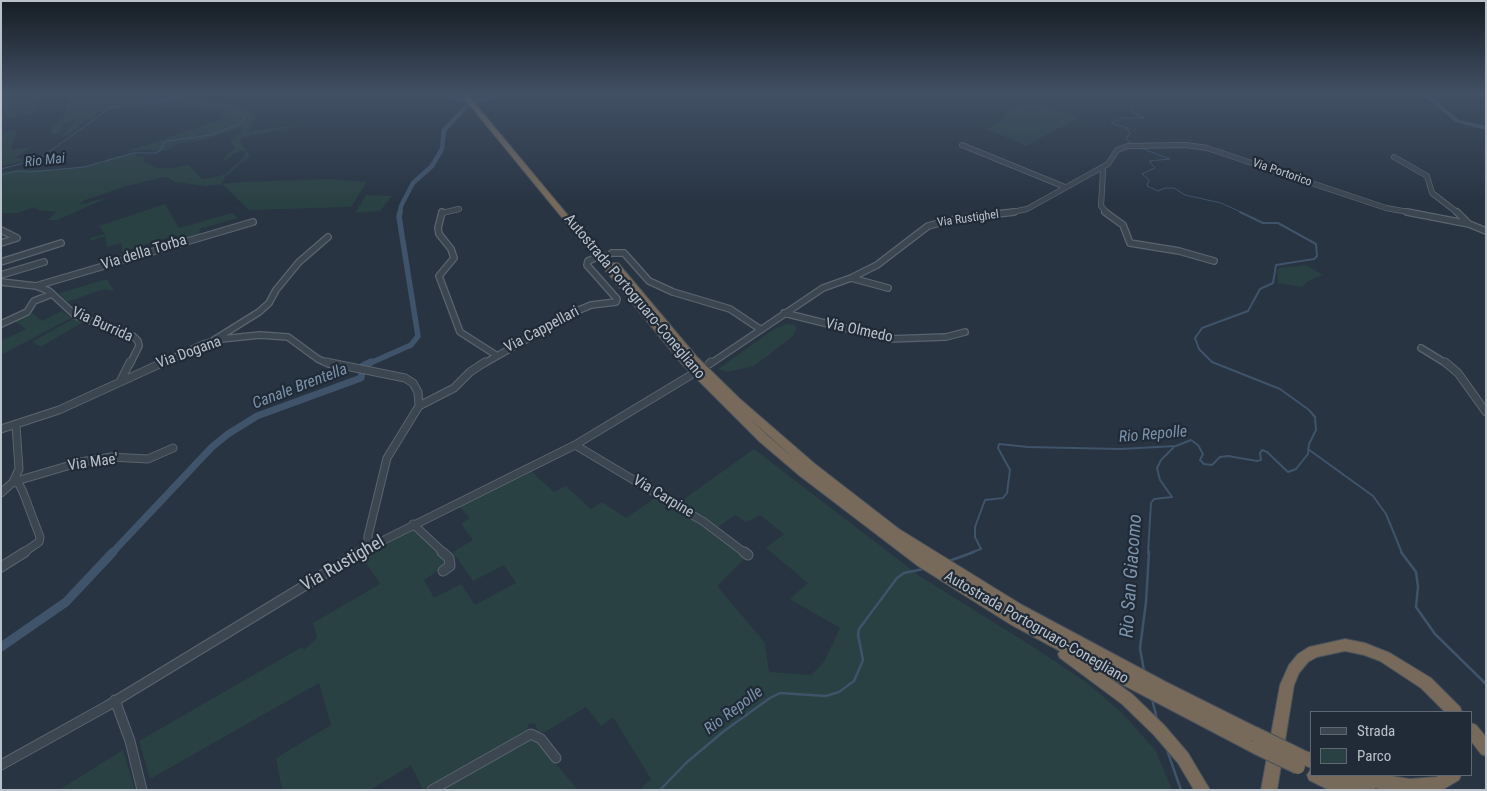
<!DOCTYPE html>
<html>
<head>
<meta charset="utf-8">
<style>
  body { margin:0 }
  #map { position:relative; width:1487px; height:791px; overflow:hidden; background:#283442; font-family:"Roboto Condensed",sans-serif }
  canvas { display:block }
  .frame { position:absolute; inset:0; border:2px solid #b9c1cb; pointer-events:none }
  .legend { position:absolute; left:1310px; top:711px; width:162px; height:65px; box-sizing:border-box; background:#212b37; border:1px solid #5e6772; margin:0; padding:6px 9px; list-style:none; font-size:15px; color:#b9c1cb }
  .legend li { display:flex; align-items:center; gap:10px; height:25px }
  .legend b { width:25px; border:1px solid #5e6772 }
</style>
</head>
<body>
<div id="map">
<canvas width="1487" height="791"></canvas>
<div class="frame"></div>
<ul class="legend">
<li><b style="height:6px;background:#3c4651"></b>Strada</li>
<li><b style="height:14px;background:#2a4143"></b>Parco</li>
</ul>
</div>
<script>
const c = document.querySelector('canvas').getContext('2d');
c.lineJoin = 'round';
function paint(path, color) {
  c.fillStyle = color;
  c.fill(path, 'evenodd');
}
function toPath(rows) {
  const path = new Path2D();
  for (const r of rows) {
    path.moveTo(r[0], r[1]);
    for (let i = 2; i < r.length; i += 2) path.lineTo(r[i], r[i + 1]);
  }
  return path;
}
function trace(path, color, width, dash) {
  c.strokeStyle = color;
  c.lineWidth = width;
  c.lineCap = dash ? 'butt' : 'round';
  c.setLineDash(dash || []);
  c.stroke(path);
}
function drawText(font, color, halo, rows, align = 'center') {
  c.font = font + ' "Roboto Condensed",sans-serif';
  c.lineWidth = 4.5;
  c.setLineDash([]);
  c.textBaseline = 'middle';
  c.strokeStyle = halo;
  c.fillStyle = color;
  for (const [text, x, y, turn = 0] of rows) {
    c.save();
    c.translate(x, y);
    c.rotate((+turn || 0) * Math.PI / 180);
    c.textAlign = isNaN(turn) ? turn : align;
    if (halo) c.strokeText(text, 0, 0);
    c.fillText(text, 0, 0);
    c.restore();
  }
}
paint(toPath([
  [1,93,50,93,41,95,35,113,1,120],
  [68,93,134,93,133,101,167,103,200,93,207,93,195,98,238,105,255,116,248,132,299,124,279,130,243,137,240,141,250,156,225,177,222,184,240,182,333,179,367,182,351,207,249,210,222,184,207,186,174,182,169,178,163,177,127,186,85,200,78,205,101,199,105,199,57,220,48,220,56,212,38,210,35,207,18,213,1,213,2,172,21,169,33,170,71,168,104,163,103,161,108,159,131,153,138,155,136,157,144,157,144,162,156,168,172,168,189,165,202,179,210,178,224,175,244,157,245,152,242,150,234,154,222,163,227,154,235,149,230,140,241,133,241,127,204,140,176,144,167,151,143,150,125,152,220,120,221,116,219,110,193,107,150,105,122,107,100,112,82,123,71,133,61,138,76,120,75,119,66,123,58,133,52,134,52,129,67,112,65,112],
  [1031,101,1078,118,1026,146,987,129,1000,121,1007,111],
  [17,130,11,150,31,147,14,158,29,160,1,166,1,133],
  [366,195,392,196,380,211,355,213],
  [165,204,179,228,232,213,238,218,199,229,201,234,180,241,176,235,122,252,122,243,107,247,105,236,91,241,90,238,105,234,99,226],
  [1306,265,1323,275,1308,281,1302,287,1278,283,1277,270,1280,268],
  [107,279,114,291,104,289,67,302,59,293],
  [62,311,71,318,1,355,1,341,26,329,14,321,32,313,42,321],
  [73,319,83,322,41,347,32,342],
  [788,324,795,325,796,329,792,337,754,366,728,372,718,369,774,329],
  [754,449,921,577,1038,650,1086,682,1122,713,1156,751,1172,790,639,790,651,779,613,717,601,726,586,707,545,732,538,732,535,723,528,724,527,731,521,735,423,790,411,765,370,790,282,790,276,758,331,725,319,683,150,779,139,741,302,647,304,650,317,638,313,623,380,584,362,557,413,530,442,554,448,561,445,566,424,580,434,598,461,584,475,605,516,583,504,565,473,581,453,552,473,540,461,524,470,518,459,506,532,472,554,492,566,486,591,509,602,502,626,518,656,497,673,507],
  [735,515,746,522,760,515,784,534,766,548,808,583,790,599,840,628,824,662,811,675,769,672,765,643,717,586,744,559,743,554,712,531],
  [532,739,540,745,578,790,441,790],
  [123,750,135,790,59,790]
]), '#2a4143');
trace(toPath([
  [1116,93,1113,95,1114,98,1132,106,1130,109,1132,112,1145,118,1123,118,1111,123,1127,128,1130,133,1126,139,1134,145],
  [1138,147,1170,159,1149,161,1155,168,1142,174,1149,180,1147,186,1158,191,1165,188,1174,188,1185,195,1221,203,1243,213],
  [1,169,39,159,110,108,147,101],
  [1,175,17,171,30,172,84,167,134,153,155,153,160,151,164,143,168,141,210,135,240,124,245,119,242,115,225,105,189,103,175,99]
]), '#3f536a', 1);
trace(toPath([
  [1308,449,1373,496,1386,514,1402,553],
  [970,553,981,549,975,537,975,527,985,500,1003,498,1007,493,1010,470,998,448,999,444,1028,447,1120,449,1176,446,1191,440,1198,445,1203,454,1200,460,1204,464,1212,465,1220,457,1228,456,1257,461,1261,460,1260,453,1262,450,1267,452,1288,472,1296,469,1308,454,1309,444,1316,430,1315,417,1309,410,1280,389,1212,362,1199,349,1195,338,1202,328,1248,311,1260,289,1273,283,1276,265,1314,259,1317,256,1316,244,1278,223,1263,223,1240,212],
  [1148,553,1151,503,1154,499,1172,497,1160,480,1157,468,1161,460,1174,447]
]), '#3f536a', 2);
trace(toPath([
  [1401,552,1416,572,1418,587,1416,607,1435,634,1486,684],
  [949,561,974,552],
  [1144,671,1140,648,1146,602,1149,552],
  [1152,699,1157,719],
  [1167,750,1181,790],
  [660,790,686,763,724,731,770,698,780,693,826,696,839,692,854,681,863,660,858,635,859,629,897,578,904,573,923,569]
]), '#3f536a', 2.5);
trace(toPath([
  [400,213,401,206,413,183,432,166,442,149,444,130,470,103]
]), '#3f536a', 4.5);
trace(toPath([
  [368,364,411,345,418,336,399,217,400,212]
]), '#3f536a', 5.5);
trace(toPath([
  [112,553,212,447,228,434,257,416,361,378,363,366,371,362]
]), '#3f536a', 7);
trace(toPath([
  [1,647,66,602,113,552]
]), '#3f536a', 9);
paint(toPath([
  [141,93,147,93,148,98,153,99,174,97,186,93,196,93,175,101,153,103,143,100,141,93],
  [437,93,447,93,470,101,498,93,507,93,490,100,470,105,437,93],
  [1417,93,1425,93,1436,100,1459,120,1486,126,1486,130,1455,122,1432,102,1417,93]
]), '#3f536a');
trace(toPath([
  [595,258,612,253]
]), '#3e4957', 5.5, [5.5, 2.5]);
const minorFar3 = toPath([
  [962,145,1065,187],
  [1394,157,1427,176,1432,193,1458,213],
  [1101,169,1103,171,1101,206,1107,213],
  [442,213,459,209],
  [1008,213,1027,209,1108,164,1117,150,1128,146,1186,145,1207,148,1386,208,1414,213]
]);
const minorFar2 = toPath([
  [442,212,438,228,439,234,451,249,454,258,439,276,460,332,496,355],
  [1105,212,1123,225,1130,243,1179,251,1214,261],
  [1407,212,1469,224,1486,231],
  [1457,212,1469,224],
  [1,230,17,238,1,243],
  [612,253,624,253,649,281,673,292,730,309,760,329],
  [1,262,61,243],
  [1,275,44,262],
  [851,278,888,288],
  [1,282,36,286,49,291,76,316,133,336,138,341,139,346,130,364],
  [36,286,253,222],
  [784,313,889,339,946,337,965,332],
  [1,324,27,312,34,301,52,294],
  [214,340,259,312,269,303,276,290,299,262,328,237],
  [1421,348,1447,364],
  [161,364,204,344,221,339,260,335,288,337,318,359,329,364],
  [483,364,577,311,591,305,616,302,617,299,587,265,588,261,595,258],
  [710,364,823,288,851,278,877,265,928,226,955,219,1014,212]
]);
const minorFar1 = toPath([
  [326,362,405,378,413,383,418,392,419,406],
  [1445,362,1458,373,1486,412],
  [709,364,711,362],
  [121,380,130,362],
  [1,429,59,410,164,362],
  [575,445,704,522,745,553],
  [13,482,81,462,111,457,148,459,173,448],
  [14,482,19,484,23,492,40,537,39,542,23,553],
  [1,493,13,482,19,469,16,425],
  [413,524,444,553],
  [368,547,368,536,387,458,419,406,454,388,470,372,485,362],
  [358,553,575,445,691,375]
]);
const minor = toPath([
  [442,552,449,558,450,566,443,571],
  [744,552,748,555],
  [1,567,25,552],
  [115,700,130,741,142,790],
  [1,765,107,706,360,552],
  [432,790,531,734,541,739,556,758]
]);
const highway = toPath([
  [460,93,466,93,689,361,708,379,691,361,612,267,612,263,618,263,697,357,740,399,815,464,899,529,1022,605,1166,682,1260,729,1262,734,1260,739,1258,740,1261,742,1263,747,1261,752,1256,754,1251,752,1108,677,1132,694,1164,725,1188,753,1210,790,1194,790,1178,763,1154,735,1122,704,1060,658,1058,654,1060,651,1010,624,918,566,800,476,760,442,683,365,460,93],
  [748,417,798,462,768,436,748,417],
  [1345,639,1365,643,1390,653,1431,678,1460,707,1462,712,1445,712,1421,688,1380,661,1364,655,1345,651,1317,657,1308,662,1299,673,1294,685,1277,790,1261,790,1280,685,1289,665,1298,654,1309,647,1345,639],
  [1471,723,1476,725,1486,737,1486,756,1481,754,1471,741,1471,723],
  [1300,749,1311,753,1311,768,1295,761,1293,756,1295,751,1300,749],
  [1311,769,1311,775,1385,775,1410,779,1436,777,1440,775,1461,775,1459,780,1442,790,1384,790,1375,788,1375,790,1329,790,1309,780,1307,775,1311,769]
]);
trace(minorFar3, '#5a646f', 6);
trace(minorFar2, '#5a646f', 8);
trace(minorFar1, '#5a646f', 9);
trace(minor, '#5a646f', 11);
trace(highway, '#47515c', 2);
trace(minorFar3, '#3c4651', 4.5);
trace(minorFar2, '#3c4651', 5.5);
trace(minorFar1, '#3c4651', 7);
trace(minor, '#3c4651', 9);
paint(highway, '#776a5a');
const highwayBridge = toPath([
  [1255,734,1300,756],
  [1256,747,1298,767]
]);
trace(highwayBridge, '#47515c', 16, []);
trace(highwayBridge, '#776a5a', 14);
const sky = c.createLinearGradient(0, 0, 0, 204);
sky.addColorStop(0, '#161d24');
sky.addColorStop(0.46, '#425065');
sky.addColorStop(1, '#42506500');
c.fillStyle = sky;
c.fillRect(0, 0, 1487, 204);
drawText('12px', '#b9c1cb', '#212b37', [
  ["Via Portorico",1282,173,19],
  ["Via Rustighel",968,219,-8]
]);
drawText('italic 14px', '#7c93ac', '#212b37', [
  ["Rio Mai",45,161,-6]
]);
drawText('15px', '#b9c1cb', '#212b37', [
  ["Via della Torba",144,253,-17],
  ["Autostrada Portogruaro-Conegliano",634,297,50],
  ["Via Burrida",102,325,24],
  ["Via Cappellari",542,330,-28],
  ["Via Olmedo",859,331,12],
  ["Via Dogana",189,353,-20],
  ["Via Mae'",93,463,-8],
  ["Via Carpine",663,497,31],
  ["Autostrada Portogruaro-Conegliano",1036,628,30]
]);
drawText('italic 16px', '#7c93ac', '#212b37', [
  ["Canale Brentella",300,387,-21],
  ["Rio Repolle",1153,435,-5],
  ["Rio Repolle",734,711,-37]
]);
drawText('18px', '#b9c1cb', '#212b37', [
  ["Via Rustighel",343,564,-30]
]);
drawText('italic 19px', '#7c93ac', '#212b37', [
  ["Rio San Giacomo",1132,576,-86]
]);
</script>
</body>
</html>
